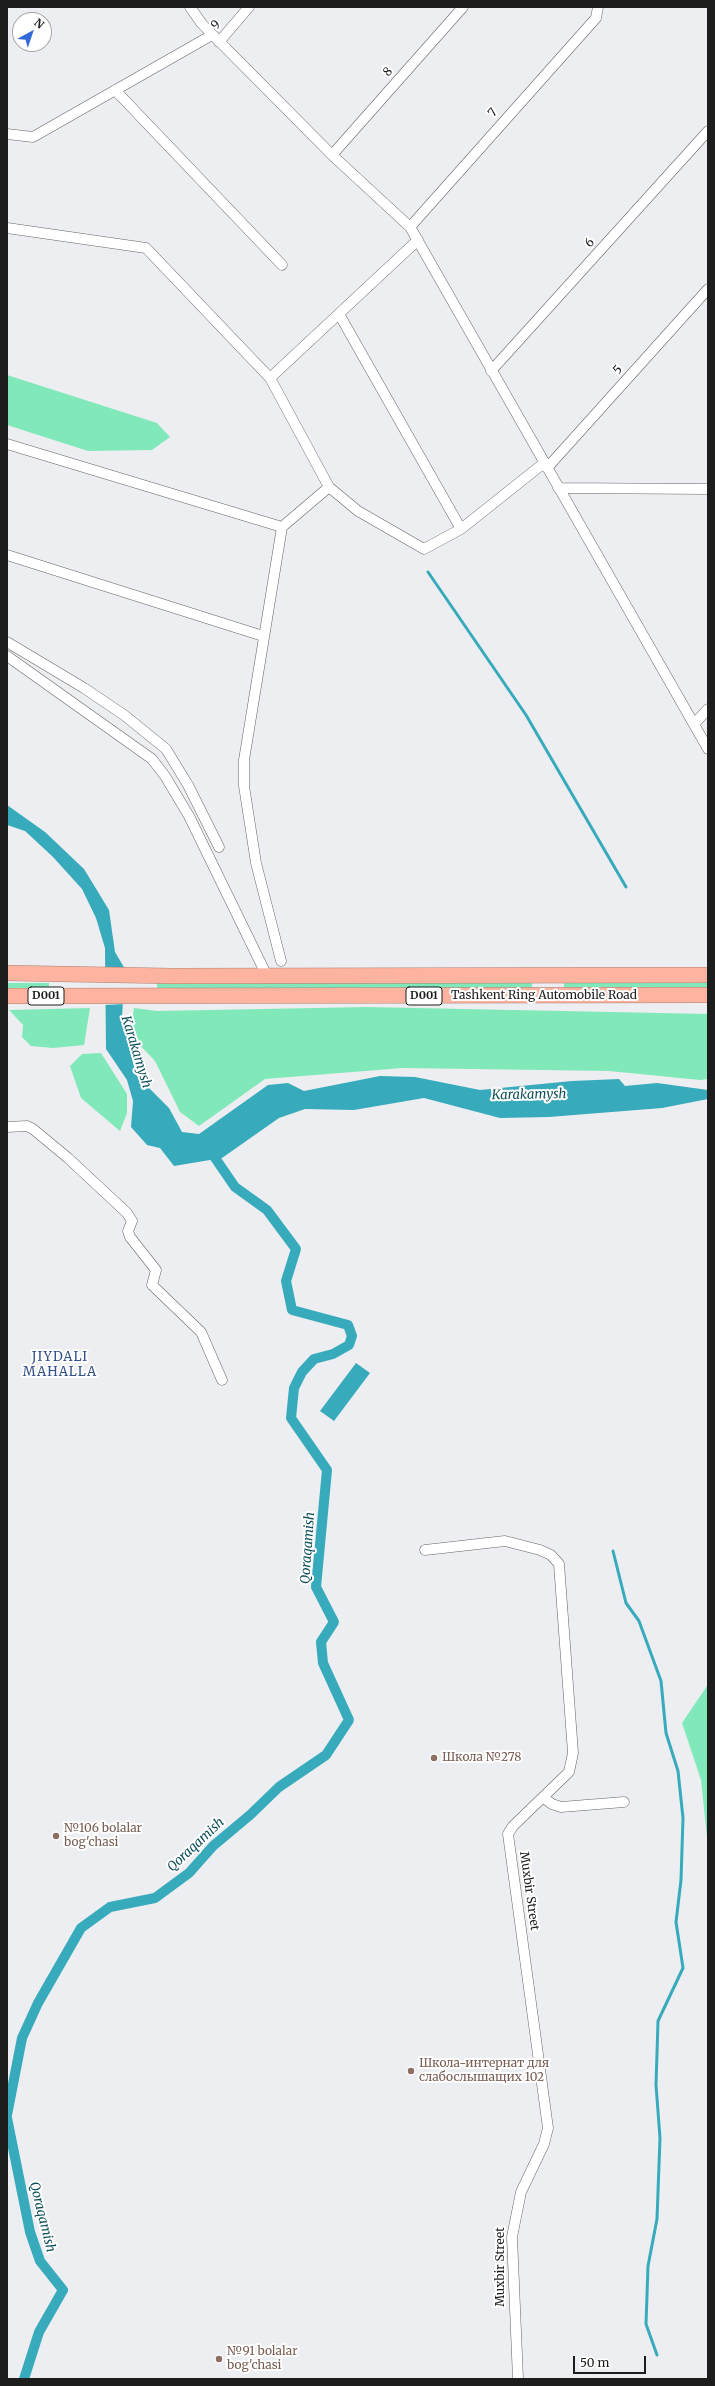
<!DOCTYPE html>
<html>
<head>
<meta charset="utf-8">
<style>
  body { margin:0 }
  #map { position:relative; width:715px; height:2386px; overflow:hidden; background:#edeef1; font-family:Merriweather,serif }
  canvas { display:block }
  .frame { position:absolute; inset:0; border:8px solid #1d1d1e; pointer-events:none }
  .north { position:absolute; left:12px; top:12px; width:40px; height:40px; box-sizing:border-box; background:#fff; border:1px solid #a5a5a5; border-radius:50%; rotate:40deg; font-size:11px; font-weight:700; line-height:16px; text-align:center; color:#1d1d1e }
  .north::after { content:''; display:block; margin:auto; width:14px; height:18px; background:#3269d8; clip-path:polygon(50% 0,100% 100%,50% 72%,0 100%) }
  .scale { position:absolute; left:573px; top:2356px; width:73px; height:18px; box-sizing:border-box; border:2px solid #1d1d1e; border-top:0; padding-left:5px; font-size:12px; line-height:14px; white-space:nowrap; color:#1d1d1e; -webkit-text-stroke:3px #fff; paint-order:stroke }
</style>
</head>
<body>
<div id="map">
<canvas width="715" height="2386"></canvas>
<div class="frame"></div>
<div class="north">N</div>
<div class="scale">50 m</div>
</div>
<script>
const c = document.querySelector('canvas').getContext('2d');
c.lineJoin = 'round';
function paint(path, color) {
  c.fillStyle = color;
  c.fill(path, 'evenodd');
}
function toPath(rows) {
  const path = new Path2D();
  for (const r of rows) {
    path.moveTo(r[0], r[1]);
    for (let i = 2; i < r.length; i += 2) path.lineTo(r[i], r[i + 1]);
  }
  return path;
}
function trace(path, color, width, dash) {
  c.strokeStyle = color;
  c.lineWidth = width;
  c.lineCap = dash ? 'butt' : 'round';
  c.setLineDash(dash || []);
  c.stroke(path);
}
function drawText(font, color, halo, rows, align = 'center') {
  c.font = font + ' Merriweather,serif';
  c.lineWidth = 4;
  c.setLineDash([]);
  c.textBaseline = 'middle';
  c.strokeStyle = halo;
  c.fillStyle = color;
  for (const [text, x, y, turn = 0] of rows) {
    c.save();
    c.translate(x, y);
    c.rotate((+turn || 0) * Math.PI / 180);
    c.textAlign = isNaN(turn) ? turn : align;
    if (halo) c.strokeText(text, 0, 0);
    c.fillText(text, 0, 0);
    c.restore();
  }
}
paint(toPath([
  [7,375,157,423,170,437,152,450,88,451,7,425],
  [532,981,532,988,157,989,157,982],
  [564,982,708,983,708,988,564,988],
  [7,983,49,983,49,989,7,989],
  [367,1007,708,1014,708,1079,700,1080,609,1071,403,1068,265,1079,199,1126,180,1112,155,1061,138,1043,131,1027,134,1008,157,1011],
  [90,1008,84,1045,53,1048,31,1046,22,1037,23,1025,9,1010],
  [101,1053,127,1094,127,1113,120,1131,81,1098,70,1066,82,1054],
  [707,1686,708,1686,708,1847,701,1780,682,1723]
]), '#81e9b9');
paint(toPath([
  [7,805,45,832,84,869,109,910,115,952,125,969,122,1017,136,1075,169,1108,182,1132,199,1134,268,1085,288,1083,304,1091,380,1076,415,1077,480,1090,572,1081,619,1079,625,1086,657,1083,708,1090,708,1099,662,1108,549,1117,500,1118,424,1098,354,1110,305,1109,279,1118,222,1158,174,1166,160,1148,147,1145,131,1127,133,1101,127,1080,106,1049,105,948,96,918,82,889,53,857,25,831,7,825],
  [356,1363,370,1373,334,1421,320,1411]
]), '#37abbb');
paint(toPath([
  [104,968,127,969,125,1004,104,1005]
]), '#edeef1');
trace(toPath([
  [428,572,526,715,626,887],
  [613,1551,626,1603,639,1621,661,1681,666,1733,678,1771,683,1818,681,1880,676,1922,683,1968,658,2021,656,2085,660,2138,657,2219,648,2266,646,2324,657,2355]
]), '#37abbb', 3);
trace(toPath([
  [7,2115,22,2038,38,2003,81,1928,110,1907,155,1898,189,1873,213,1846,250,1815,279,1787,326,1755,349,1720,323,1663,321,1642,334,1622,316,1587,327,1470,291,1418,294,1388,302,1372,314,1359,333,1354,349,1345,352,1336,348,1325,292,1310,286,1281,296,1249,267,1210,235,1187,211,1152],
  [7,2118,30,2232,40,2261,63,2290,39,2332,24,2379]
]), '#37abbb', 10);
const minor = toPath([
  [190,7,202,24,332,155,410,227,708,749],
  [219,42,249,7],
  [115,90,282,265],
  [7,134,33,137,212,35],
  [332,155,463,7],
  [410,227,596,18,598,7],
  [7,228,146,248,270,378,329,487],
  [339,314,461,529,544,463],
  [491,371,708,131],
  [270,378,418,240],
  [7,444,282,527,329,487,358,511,424,549,461,529],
  [547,468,708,289],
  [558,488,708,489],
  [7,555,263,636],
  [7,642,84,688,124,715,166,749,188,785,219,847],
  [7,656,152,759,165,776,189,816,267,976],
  [695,723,708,709],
  [281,961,256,863,244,786,244,760,282,527],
  [7,1127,27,1126,33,1129,68,1158,127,1213,132,1221,128,1231,130,1237,156,1270,152,1285,201,1332,222,1380],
  [425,1550,505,1541,540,1550,551,1555,559,1564,573,1753,569,1772,513,1826,508,1834,548,2128,544,2144,521,2192,512,2237,518,2379],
  [544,1798,552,1804,561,1807,624,1802]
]);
const highway = toPath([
  [7,973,172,976,708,975],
  [7,996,708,995]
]);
trace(minor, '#646467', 11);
trace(highway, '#ae7e72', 16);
trace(minor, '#fff', 10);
trace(highway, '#fcb3a0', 15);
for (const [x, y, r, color] of [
  [434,1758,4,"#8d6e63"],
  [56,1836,4,"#8d6e63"],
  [411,2071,4,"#8d6e63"],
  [219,2359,4,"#8d6e63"]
]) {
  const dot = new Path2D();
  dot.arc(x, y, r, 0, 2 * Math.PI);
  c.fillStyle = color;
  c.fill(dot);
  trace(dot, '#fff', 1.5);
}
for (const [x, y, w] of [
  [46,996,36],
  [424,996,36]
]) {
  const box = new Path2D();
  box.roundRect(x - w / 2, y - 9, w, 18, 3);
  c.fillStyle = '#fff';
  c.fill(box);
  trace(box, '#1d1d1e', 1);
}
drawText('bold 11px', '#1d1d1e', null, [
  ["D001",46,996],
  ["D001",424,996]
]);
drawText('12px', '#1d1d1e', '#fff', [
  ["9",216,25,-49],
  ["8",388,72,-48],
  ["7",493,113,-48],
  ["6",590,243,-48],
  ["5",618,370,-48],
  ["Tashkent Ring Automobile Road",544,996],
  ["Muxbir Street",529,1891,82],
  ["Muxbir Street",501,2267,-90]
]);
drawText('12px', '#785e54', '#fff', [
  ["Школа №278",442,1758],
  ["№106 bolalar",64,1829],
  ["bog'chasi",64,1843],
  ["Школа-интернат для",419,2064],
  ["слабослышащих 102",419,2078],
  ["№91 bolalar",227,2352],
  ["bog'chasi",227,2366]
], 'left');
drawText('italic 13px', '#0e5059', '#fff', [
  ["Karakamysh",136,1052,73],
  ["Karakamysh",529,1095,-1],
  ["Qoraqamish",308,1548,-86],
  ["Qoraqamish",196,1845,-43],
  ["Qoraqamish",42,2217,76]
]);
c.letterSpacing = '1px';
drawText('13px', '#34518a', '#fff', [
  ["JIYDALI",60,1357],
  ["MAHALLA",60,1372]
]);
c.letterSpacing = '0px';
</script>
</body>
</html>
